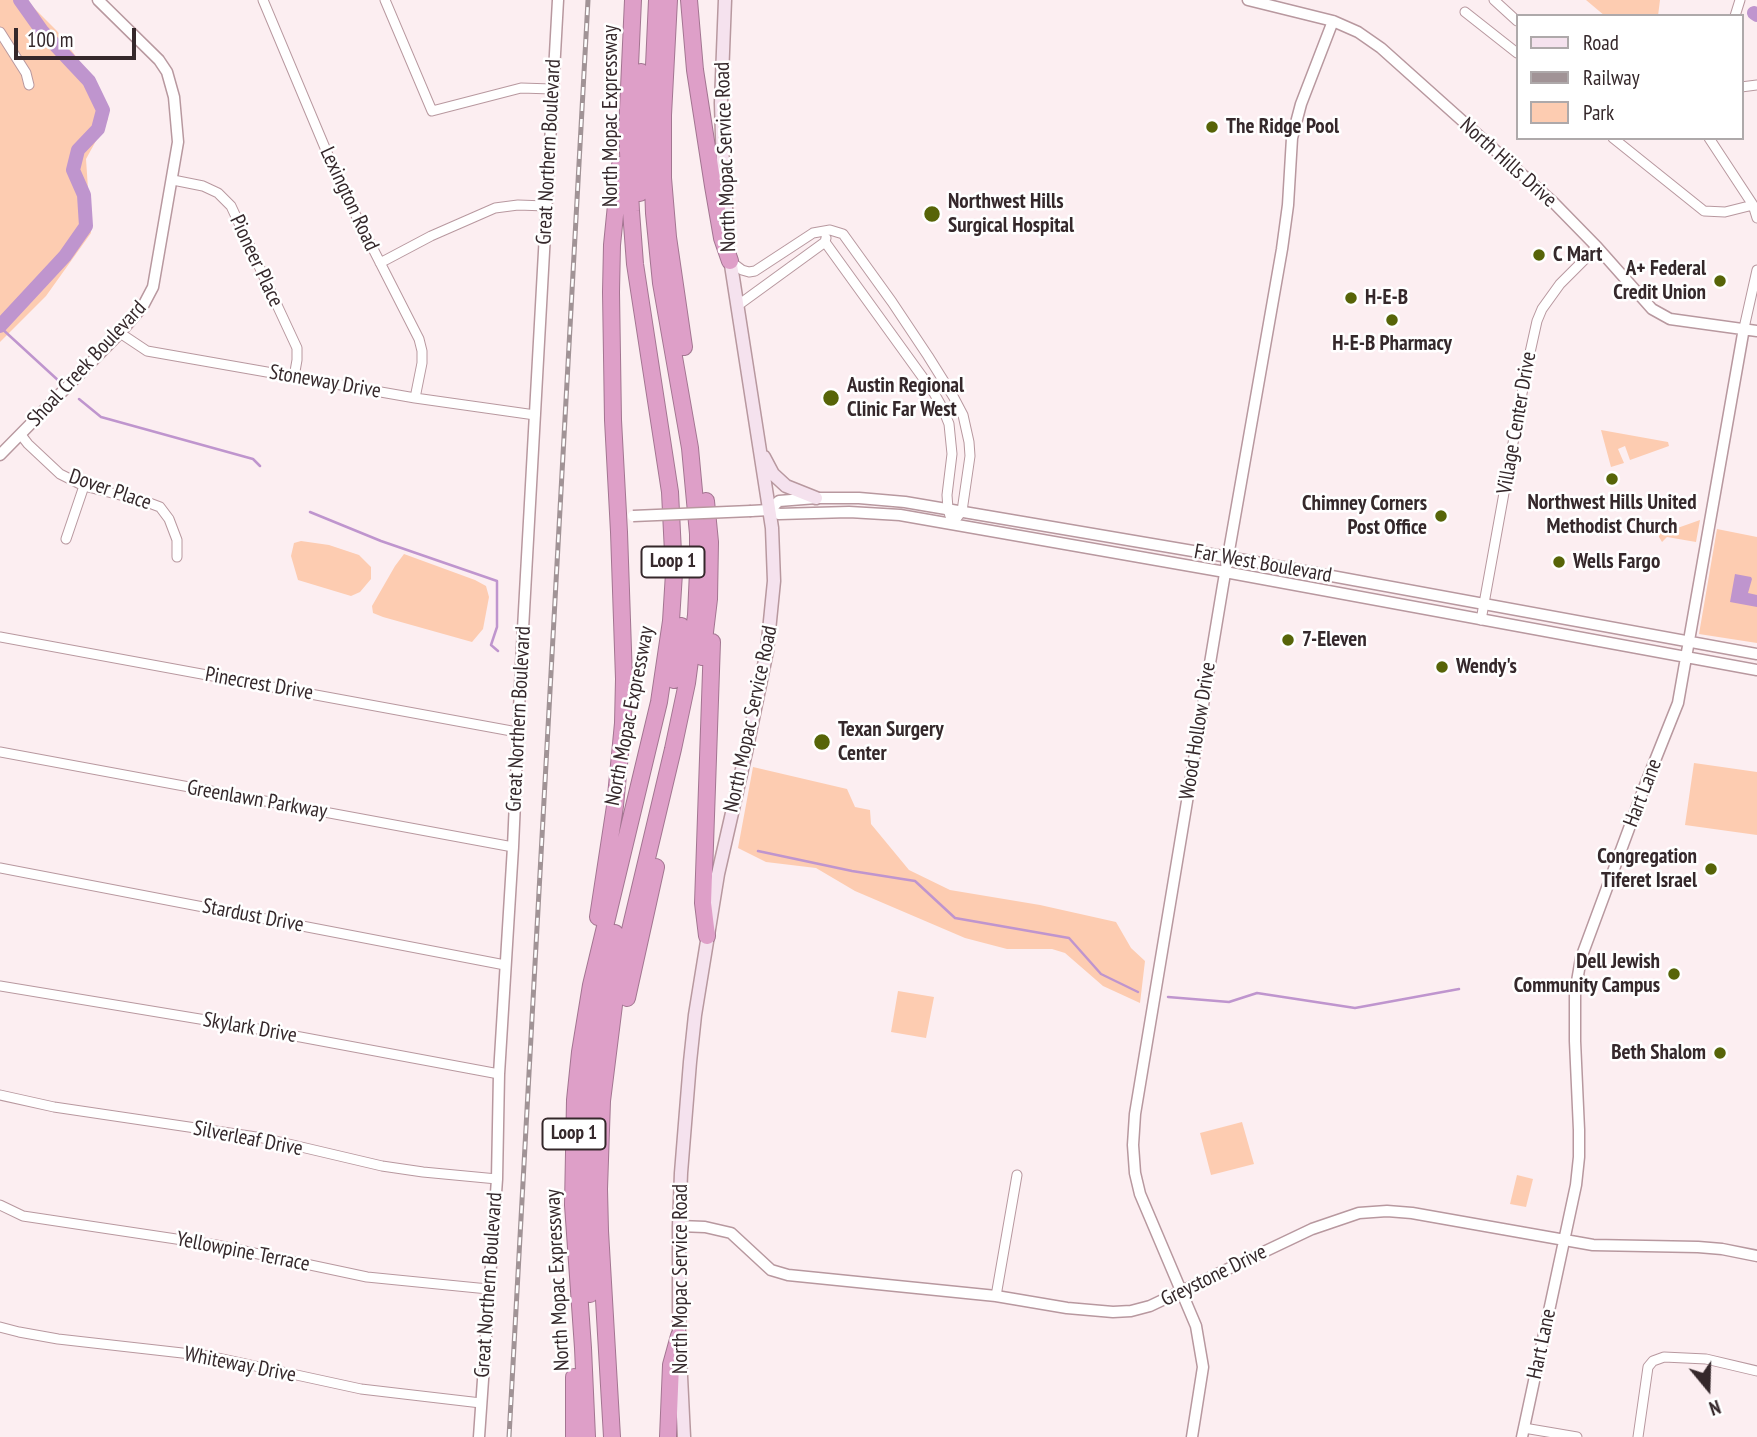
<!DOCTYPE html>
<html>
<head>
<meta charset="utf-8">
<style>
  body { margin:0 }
  #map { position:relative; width:1757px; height:1437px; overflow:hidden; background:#fceef1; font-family:"PT Sans Narrow",sans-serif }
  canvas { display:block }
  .legend { position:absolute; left:1516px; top:14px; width:228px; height:126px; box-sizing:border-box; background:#fff; border:2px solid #aea9aa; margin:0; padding:9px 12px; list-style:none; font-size:21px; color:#35282b }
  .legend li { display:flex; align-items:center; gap:14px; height:35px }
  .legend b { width:35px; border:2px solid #aea9aa }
  .north { position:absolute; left:1673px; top:1353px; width:70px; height:70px; -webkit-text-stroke:5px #fff; paint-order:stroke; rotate:161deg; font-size:19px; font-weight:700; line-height:28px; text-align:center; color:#35282b }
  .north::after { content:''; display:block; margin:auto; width:24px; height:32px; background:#35282b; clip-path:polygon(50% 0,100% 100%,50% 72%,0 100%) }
  .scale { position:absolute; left:14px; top:28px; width:122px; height:32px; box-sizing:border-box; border:4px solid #35282b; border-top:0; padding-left:9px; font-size:21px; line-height:24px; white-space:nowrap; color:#35282b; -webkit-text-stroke:5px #fff; paint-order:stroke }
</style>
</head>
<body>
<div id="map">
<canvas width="1757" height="1437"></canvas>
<ul class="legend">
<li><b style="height:9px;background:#f5e2ee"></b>Road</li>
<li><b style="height:9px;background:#a19396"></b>Railway</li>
<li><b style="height:19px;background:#fdccb1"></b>Park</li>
</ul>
<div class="north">N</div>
<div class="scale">100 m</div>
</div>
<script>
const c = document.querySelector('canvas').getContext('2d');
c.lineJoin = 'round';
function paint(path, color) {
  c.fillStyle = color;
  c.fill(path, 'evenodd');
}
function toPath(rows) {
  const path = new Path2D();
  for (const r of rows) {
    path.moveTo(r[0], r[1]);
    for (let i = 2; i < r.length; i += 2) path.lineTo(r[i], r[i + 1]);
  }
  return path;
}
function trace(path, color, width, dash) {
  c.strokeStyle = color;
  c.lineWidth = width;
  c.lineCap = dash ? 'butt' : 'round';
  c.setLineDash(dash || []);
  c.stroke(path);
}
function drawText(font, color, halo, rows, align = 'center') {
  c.font = font + ' "PT Sans Narrow",sans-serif';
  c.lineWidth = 5;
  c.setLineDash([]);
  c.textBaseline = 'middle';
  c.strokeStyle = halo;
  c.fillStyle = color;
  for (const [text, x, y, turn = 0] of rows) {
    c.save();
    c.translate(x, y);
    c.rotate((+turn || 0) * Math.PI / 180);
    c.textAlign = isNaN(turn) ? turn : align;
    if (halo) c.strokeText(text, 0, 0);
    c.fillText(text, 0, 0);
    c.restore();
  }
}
paint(toPath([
  [0,0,26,0,57,31,95,82,108,119,86,159,91,233,46,296,0,342],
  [1586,0,1660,0,1658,16,1605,16],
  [1601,430,1668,442,1669,446,1630,460,1625,446,1618,449,1624,463,1611,467],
  [1700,520,1696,542,1667,537,1662,542,1659,537,1660,530,1664,527,1668,528,1669,531],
  [1717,529,1757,537,1757,643,1699,634],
  [301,541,329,545,359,555,371,567,371,579,360,592,351,596,298,580,291,556,294,543],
  [404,554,475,580,486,586,489,597,483,629,472,642,383,617,373,613,372,606,395,566],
  [1694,763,1757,772,1757,835,1685,825],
  [753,767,847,789,855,807,870,810,871,824,909,870,950,890,1040,905,1116,922,1131,948,1145,961,1140,1003,1103,986,1065,953,1052,949,1007,949,965,938,855,891,816,868,766,862,738,848],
  [898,991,934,997,926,1038,891,1032],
  [1242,1122,1254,1164,1211,1175,1200,1133],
  [1517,1175,1533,1179,1526,1207,1510,1204]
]), '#fdccb1');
paint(toPath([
  [1735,574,1751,577,1752,579,1748,593,1757,595,1757,607,1730,602]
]), '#bf95ce');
trace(toPath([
  [0,327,60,382],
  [79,399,101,417,253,459,260,466],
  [310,512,381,541,497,581,497,627,491,645,498,651],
  [758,851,852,871,915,881,955,918,1069,938,1101,974,1138,992],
  [1168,997,1229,1002,1257,993,1355,1008,1459,989]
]), '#bf95ce', 2.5);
trace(toPath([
  [1754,13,1757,15],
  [0,326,65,256,86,226,84,195,73,170,78,150,98,129,103,110,89,81,42,31,20,0]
]), '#bf95ce', 14);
const minor = toPath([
  [263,0,341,186,419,339,422,351,422,363,415,398],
  [385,0,432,111,521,88,552,89],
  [1494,0,1517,21],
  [1465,12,1517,53],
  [1735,16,1740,0],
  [0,32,26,73,29,85],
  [1741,87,1757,85],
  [1613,138,1704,211,1725,212,1753,205],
  [1709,138,1753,205,1757,218],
  [173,180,203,186,218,193,231,206,297,348,297,360,294,377],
  [825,242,934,393,943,409,949,424,952,454,947,495,948,509,950,516],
  [730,261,742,270,749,272,755,271,813,233,830,230,843,234,892,302,928,356,953,396,963,415,969,442,970,456,962,511,952,524],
  [380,263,431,236,495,208,518,205,546,206],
  [737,306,825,242,826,238],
  [1744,328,1757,270],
  [120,333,147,351,415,398,535,415],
  [21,435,28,444,60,474,84,486,144,501,160,507,169,519,177,540,177,557],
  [66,539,84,486],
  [1481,620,1527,366,1537,321,1542,309,1560,284,1597,247],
  [0,637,517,732],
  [0,752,513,847],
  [0,868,505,965],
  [0,986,236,1025,499,1074],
  [0,1095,54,1107,263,1138,382,1166,423,1172,497,1179],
  [0,1205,23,1216,216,1245,367,1277,488,1289],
  [996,1296,1017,1175],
  [0,1327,19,1332,58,1339,209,1356,361,1389,481,1403],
  [1524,1428,1577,1437],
  [1638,1437,1648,1367,1653,1361,1664,1357,1706,1359,1757,1371]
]);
const tertiary = toPath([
  [1248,0,1333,21,1358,32,1381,48,1553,202,1597,247,1652,309,1670,319,1757,331],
  [0,455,120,333,143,306,153,287,178,142,174,97,167,72,159,60,98,0],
  [769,510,779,501,816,498,859,498,905,502,1228,557,1757,654],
  [751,511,769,510,779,514,849,512,900,515,1225,572,1757,670],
  [679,1226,705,1227,731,1233,771,1270,788,1275,996,1296,1067,1308,1113,1312,1131,1311,1150,1306,1312,1229,1359,1213,1387,1211,1412,1213,1593,1245,1698,1247,1722,1249,1757,1256],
  [479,1437,497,1179,499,1074,513,847,521,665,558,0],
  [1192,1437,1203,1367,1196,1326,1140,1194,1135,1173,1133,1145,1135,1114,1223,585,1282,249,1288,205,1292,138,1301,104,1333,21],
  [1522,1437,1576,1185,1579,1157,1579,1130,1575,1041,1575,993,1581,958,1644,788,1678,703,1744,328]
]);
const secondary = toPath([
  [725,0,721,103,723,168,728,234],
  [764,457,773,474,786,486,816,498],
  [684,1437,679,1336,679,1226,681,1173,690,1062,695,1015,718,874,746,752,767,651,774,581,772,528,729,252]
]);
const motorway = toPath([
  [669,0,663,115,663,178,668,237,684,347],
  [689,0,695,70,713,186,722,238,730,261],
  [640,193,639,118,641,72],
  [702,657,709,599,710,542,706,501],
  [674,680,681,626],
  [598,917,615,806,623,723,624,679,619,532,613,420,611,292,612,245,620,165],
  [707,936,703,903,712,642],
  [627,998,656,867],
  [590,1294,585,1190,588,1099,600,1006,615,933],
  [574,1437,574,1377],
  [587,1437,583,1348,573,1205,575,1100,580,1052,591,985,659,702,671,621,674,573,670,492,635,264,631,211,627,132,633,0],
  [612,1437,600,1231,599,1189,602,1101,614,1005,625,951,673,749,687,683,696,615,698,571,698,534,690,448,661,283,654,213,651,131,657,0],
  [668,1437,671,1365,679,1336]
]);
trace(minor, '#b8989f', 11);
trace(tertiary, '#b8989f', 13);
trace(secondary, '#b8989f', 15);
trace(motorway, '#a37591', 18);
trace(minor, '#fff', 9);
trace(tertiary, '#fff', 10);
trace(secondary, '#f5e2ee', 12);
trace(motorway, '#de9fc8', 16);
const rail = toPath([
  [509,1437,588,0]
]);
trace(rail, '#a19396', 5);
trace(rail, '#fff', 2.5, [8]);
const tertiaryBridge = toPath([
  [633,516,751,511]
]);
trace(tertiaryBridge, '#b8989f', 13, []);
trace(tertiaryBridge, '#fff', 10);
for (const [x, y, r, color] of [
  [1212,127,7,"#576408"],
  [932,214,9,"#576408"],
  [1539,255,7,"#576408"],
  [1720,281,7,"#576408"],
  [1351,298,7,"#576408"],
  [1392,320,7,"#576408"],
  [831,398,9,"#576408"],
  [1612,479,7,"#576408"],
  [1441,516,7,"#576408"],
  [1559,562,7,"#576408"],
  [1288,640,7,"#576408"],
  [1442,667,7,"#576408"],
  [822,742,9,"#576408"],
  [1711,869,7,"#576408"],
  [1674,974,7,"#576408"],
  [1720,1053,7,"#576408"]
]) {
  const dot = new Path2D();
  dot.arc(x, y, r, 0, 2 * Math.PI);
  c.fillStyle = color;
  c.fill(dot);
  trace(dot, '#fff', 2.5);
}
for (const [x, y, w] of [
  [673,562,63],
  [574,1134,63]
]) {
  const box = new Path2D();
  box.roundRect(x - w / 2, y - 15.5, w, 31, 5);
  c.fillStyle = '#fff';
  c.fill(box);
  trace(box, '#35282b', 2);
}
drawText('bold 19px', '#35282b', null, [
  ["Loop 1",673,562],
  ["Loop 1",574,1134]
]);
drawText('21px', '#35282b', '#fff', [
  ["North Mopac Expressway",611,116,-90],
  ["Great Northern Boulevard",549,152,-87],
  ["North Mopac Service Road",726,157,-92],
  ["North Hills Drive",1508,163,42],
  ["Lexington Road",349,199,65],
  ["Pioneer Place",256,261,65],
  ["Shoal Creek Boulevard",87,364,-47],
  ["Stoneway Drive",325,382,10],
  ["Village Center Drive",1517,423,-80],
  ["Dover Place",110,490,19],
  ["Far West Boulevard",1263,564,10],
  ["Pinecrest Drive",259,684,10],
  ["North Mopac Expressway",630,716,-79],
  ["Great Northern Boulevard",519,719,-87],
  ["North Mopac Service Road",751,719,-78],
  ["Wood Hollow Drive",1198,731,-81],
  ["Hart Lane",1643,793,-69],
  ["Greenlawn Parkway",257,800,10],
  ["Stardust Drive",253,916,11],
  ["Skylark Drive",250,1028,10],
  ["Silverleaf Drive",248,1139,11],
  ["Yellowpine Terrace",243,1252,11],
  ["Greystone Drive",1214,1276,-26],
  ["North Mopac Service Road",681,1279,-90],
  ["North Mopac Expressway",558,1280,-93],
  ["Great Northern Boulevard",489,1285,-86],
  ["Hart Lane",1542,1344,-78],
  ["Whiteway Drive",240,1365,11]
]);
drawText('bold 21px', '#35282b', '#fff', [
  ["The Ridge Pool",1226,127],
  ["Northwest Hills",948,202],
  ["Surgical Hospital",948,226],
  ["C Mart",1553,255],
  ["A+ Federal",1706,269,"right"],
  ["Credit Union",1706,293,"right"],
  ["H-E-B",1365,298],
  ["H-E-B Pharmacy",1392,344,"center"],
  ["Austin Regional",847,386],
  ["Clinic Far West",847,410],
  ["Northwest Hills United",1612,503,"center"],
  ["Methodist Church",1612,527,"center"],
  ["Chimney Corners",1427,504,"right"],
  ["Post Office",1427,528,"right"],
  ["Wells Fargo",1573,562],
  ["7-Eleven",1302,640],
  ["Wendy's",1456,667],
  ["Texan Surgery",838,730],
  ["Center",838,754],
  ["Congregation",1697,857,"right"],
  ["Tiferet Israel",1697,881,"right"],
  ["Dell Jewish",1660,962,"right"],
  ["Community Campus",1660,986,"right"],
  ["Beth Shalom",1706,1053,"right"]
], 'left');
</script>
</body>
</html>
